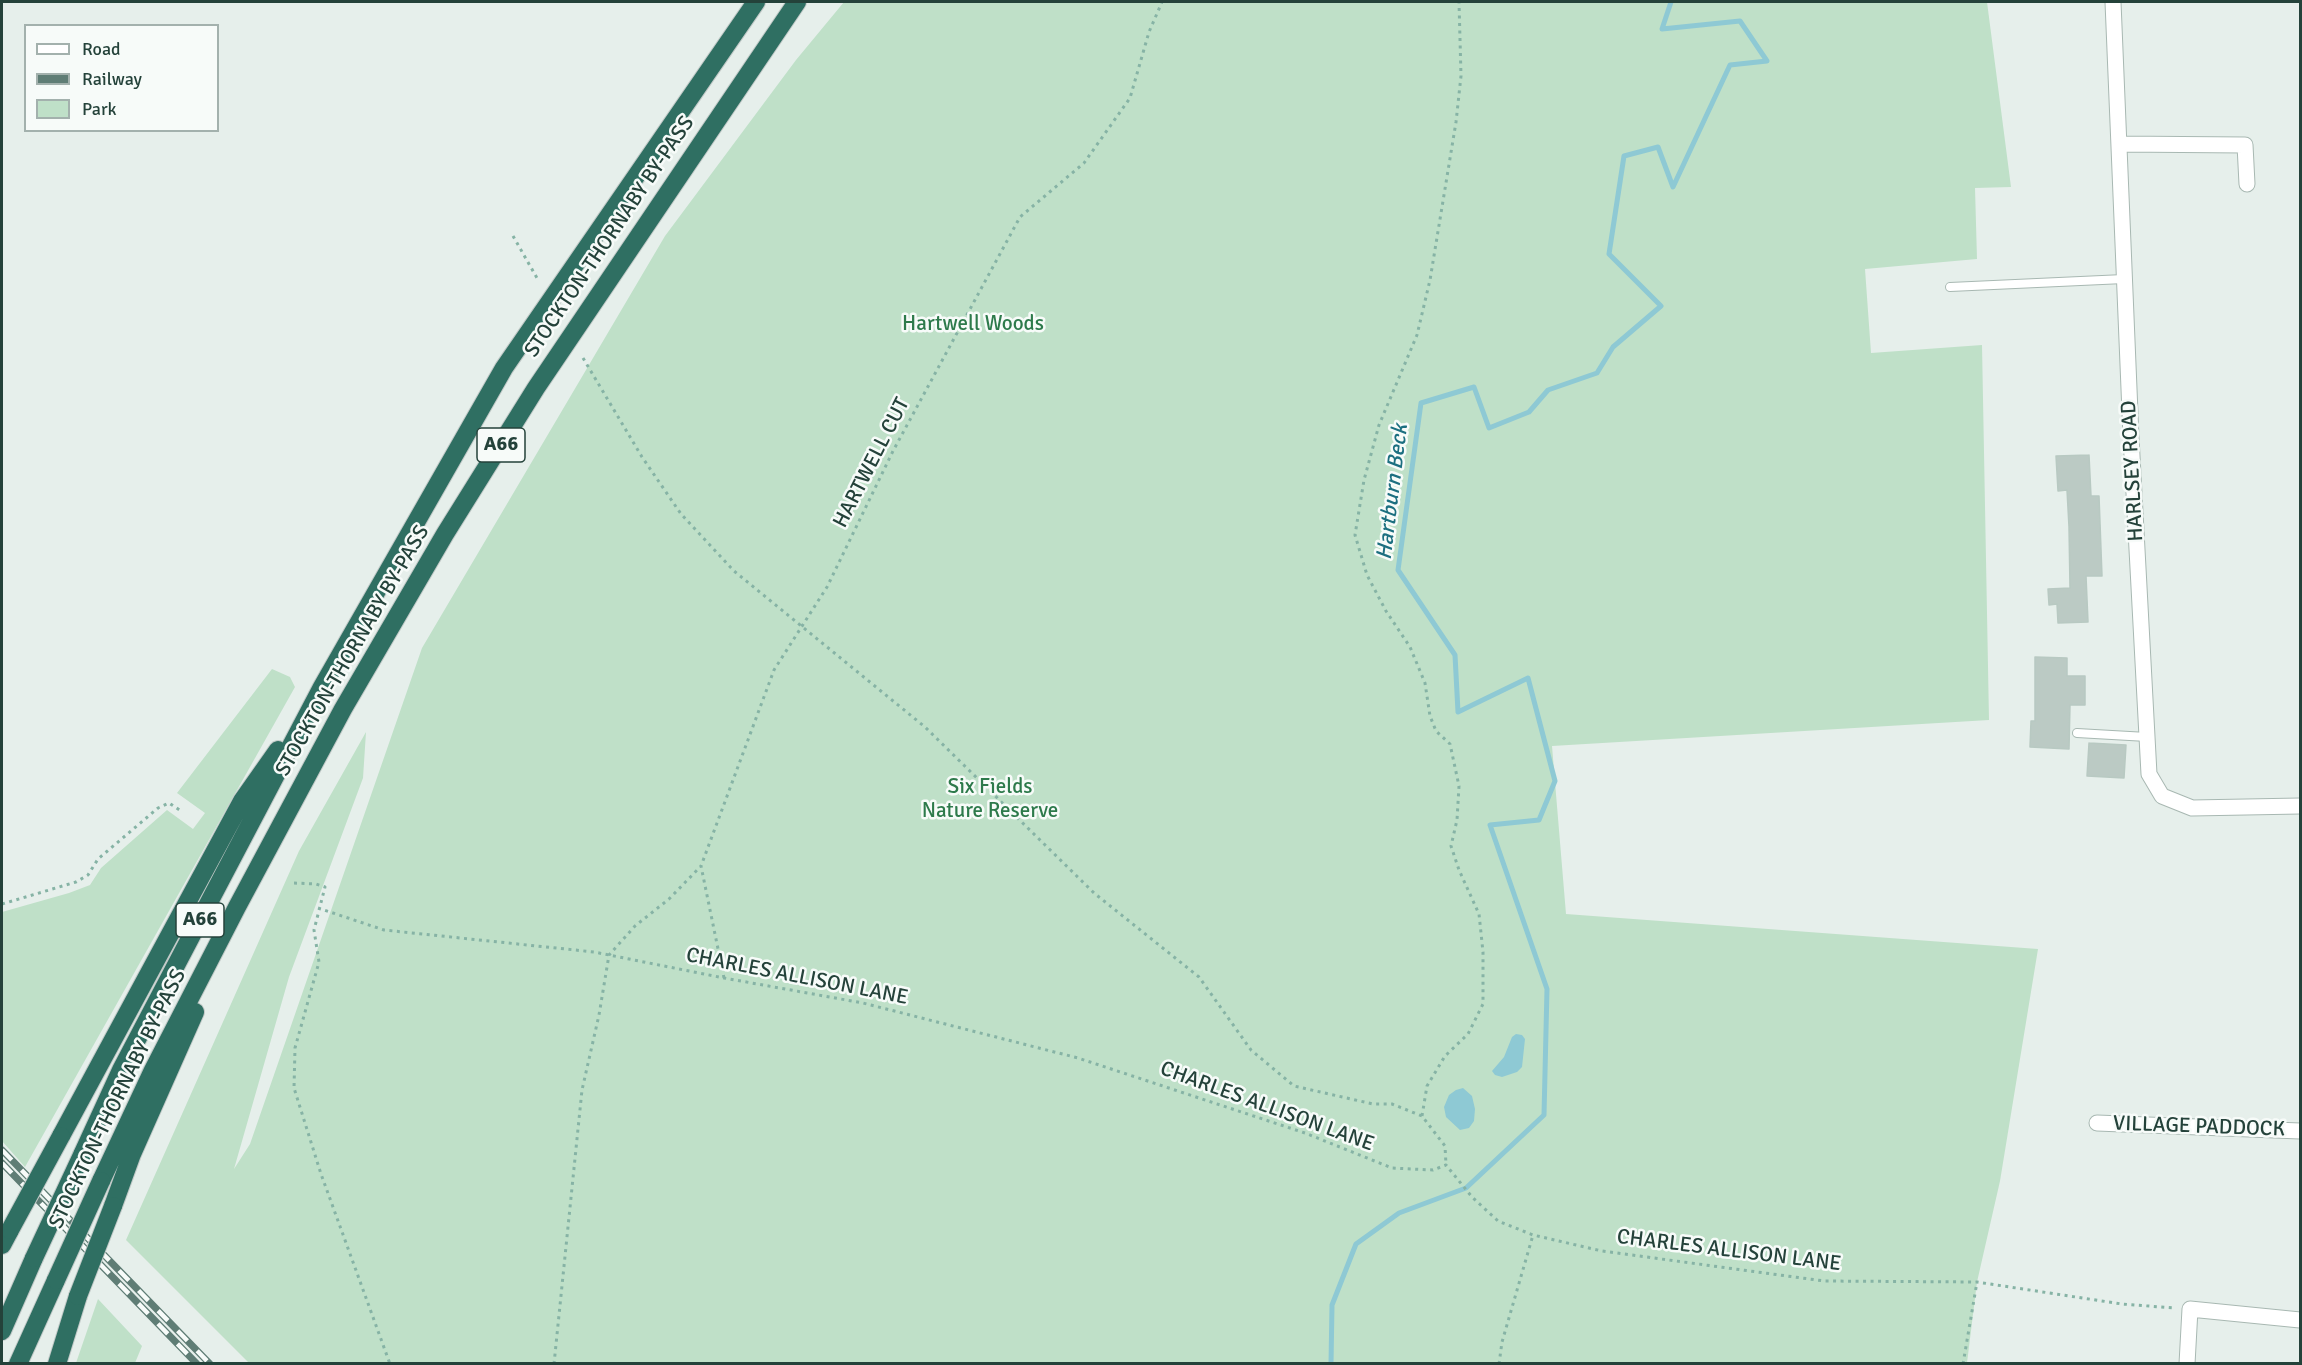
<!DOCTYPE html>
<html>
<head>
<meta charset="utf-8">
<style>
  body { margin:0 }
  #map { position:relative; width:2302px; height:1365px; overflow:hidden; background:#e6efeb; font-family:Signika,sans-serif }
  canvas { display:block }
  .frame { position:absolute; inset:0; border:3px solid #24423a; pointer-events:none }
  .legend { position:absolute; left:24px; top:24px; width:195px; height:108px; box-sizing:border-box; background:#f7fbf9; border:2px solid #a3b1ad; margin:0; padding:8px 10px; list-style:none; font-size:18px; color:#24423a }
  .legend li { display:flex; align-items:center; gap:12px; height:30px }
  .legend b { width:30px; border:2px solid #a3b1ad }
</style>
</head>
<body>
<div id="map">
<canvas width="2302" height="1365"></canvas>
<div class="frame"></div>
<ul class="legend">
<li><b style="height:8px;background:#fff"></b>Road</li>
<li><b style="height:8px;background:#5f7d75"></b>Railway</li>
<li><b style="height:16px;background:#bfe0c8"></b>Park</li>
</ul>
</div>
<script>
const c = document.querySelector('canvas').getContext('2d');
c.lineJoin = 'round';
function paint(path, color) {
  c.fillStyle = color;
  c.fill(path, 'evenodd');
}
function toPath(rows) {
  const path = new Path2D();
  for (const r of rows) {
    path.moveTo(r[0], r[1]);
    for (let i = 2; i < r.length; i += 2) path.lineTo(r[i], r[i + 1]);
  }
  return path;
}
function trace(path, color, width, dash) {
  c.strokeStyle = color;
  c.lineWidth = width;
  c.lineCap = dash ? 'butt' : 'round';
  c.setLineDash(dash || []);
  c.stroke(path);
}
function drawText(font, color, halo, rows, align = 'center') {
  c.font = font + ' Signika,sans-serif';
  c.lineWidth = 5;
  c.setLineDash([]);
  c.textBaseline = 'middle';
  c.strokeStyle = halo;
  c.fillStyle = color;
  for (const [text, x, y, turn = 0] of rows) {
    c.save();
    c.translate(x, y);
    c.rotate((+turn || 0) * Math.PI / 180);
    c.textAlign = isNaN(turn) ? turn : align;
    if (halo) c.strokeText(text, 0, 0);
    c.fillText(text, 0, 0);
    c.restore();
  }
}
paint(toPath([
  [844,2,1987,2,2011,187,1975,188,1977,259,1865,269,1871,353,1982,345,1989,720,1552,746,1566,914,2038,949,2000,1181,1977,1282,1967,1363,249,1363,126,1240,299,851,366,732,363,778,289,977,234,1169,250,1144,422,648,665,236,796,60],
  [272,669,290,677,295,687,25,1167,2,1141,2,912,69,893,90,885,101,868,167,810,193,829,205,813,177,793],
  [98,1299,142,1346,135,1363,76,1363]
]), '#bfe0c8');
paint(toPath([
  [1516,1034,1522,1035,1525,1039,1522,1067,1517,1072,1502,1077,1495,1075,1492,1071,1504,1057,1512,1037],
  [1463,1088,1472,1096,1475,1109,1474,1121,1469,1128,1460,1130,1446,1117,1444,1107,1449,1095,1456,1090]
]), '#8ec9d4');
trace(toPath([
  [1331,1364,1332,1305,1356,1244,1399,1213,1466,1188,1544,1115,1547,989,1490,825,1539,820,1555,781,1528,678,1458,712,1455,655,1398,570,1421,403,1474,387,1489,428,1529,412,1548,390,1597,373,1613,347,1661,306,1609,254,1624,156,1658,147,1673,187,1730,65,1767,61,1740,21,1662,29,1671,2]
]), '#8ec9d4', 5);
const building = toPath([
  [2089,455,2091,496,2099,496,2102,576,2086,576,2088,622,2058,623,2057,604,2049,605,2048,589,2070,588,2069,527,2067,490,2058,491,2056,456,2089,455],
  [2035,657,2067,658,2067,676,2085,676,2085,705,2070,705,2069,749,2030,747,2031,721,2035,721,2035,657],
  [2089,743,2126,745,2124,778,2087,776,2089,743]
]);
paint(building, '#bbcac4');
trace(building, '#b8c9c2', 1.5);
const lane = toPath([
  [1950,287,2124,279],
  [2077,733,2147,737]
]);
const street = toPath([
  [2113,2,2131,437,2149,774,2162,796,2192,808,2300,806],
  [2119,144,2245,145,2247,184],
  [2097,1123,2300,1131],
  [2187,1364,2190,1309,2300,1320]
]);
const highway = toPath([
  [61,1136,242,801,278,750],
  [82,1155,121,1070,322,687,504,368,756,2],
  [101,1181,153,1070,237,907,343,709,445,534,536,388,797,2],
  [113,1206,132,1154,195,1012],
  [2,1245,10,1230],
  [2,1331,34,1258],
  [18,1364,56,1280],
  [57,1364,78,1296]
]);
trace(lane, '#a8b8b2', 10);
trace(street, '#a8b8b2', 17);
trace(highway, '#c2cac8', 20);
trace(toPath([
  [513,236,537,278],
  [583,358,642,457,681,514,734,571,925,727,1094,893,1199,977,1251,1050,1294,1086,1373,1104,1392,1104,1422,1116,1445,1146,1446,1165],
  [294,883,316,884,325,887,314,930,319,962,295,1048,294,1088,321,1174,390,1364],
  [2,904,76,882,88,875,98,859,158,808,169,803,181,811],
  [318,908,384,930,594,952,724,978,863,1003,1078,1058,1305,1133,1392,1168,1433,1170,1446,1165,1472,1197,1498,1221,1533,1235,1602,1251,1824,1281,1977,1282,2122,1304,2174,1308],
  [724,978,701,866,774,670,827,587,893,451,1020,217,1084,163,1130,98,1149,32,1162,2],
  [1422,1116,1427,1086,1445,1056,1468,1034,1483,1004,1483,952,1479,914,1459,870,1451,846,1457,820,1459,786,1450,744,1436,731,1430,716,1425,683,1410,647,1386,611,1367,575,1355,535,1364,480,1379,425,1417,335,1430,280,1456,122,1461,76,1459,2],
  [554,1364,582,1090,599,1015,609,955,635,926,669,899,701,866],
  [1499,1364,1502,1342,1533,1235],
  [1963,1364,1977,1282]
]), '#86b3a5', 3, [3, 4.5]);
trace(lane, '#fff', 8);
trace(street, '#fff', 15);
trace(highway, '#2f6f62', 18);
const rail = toPath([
  [2,1150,210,1364],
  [2,1163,197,1364]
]);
trace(rail, '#5f7d75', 7);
trace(rail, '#f7fbf9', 4.5, [14]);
const highwayBridge = toPath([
  [10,1230,61,1136],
  [34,1258,82,1155],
  [56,1280,101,1181],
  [78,1296,113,1206]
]);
trace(highwayBridge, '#c2cac8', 20, []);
trace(highwayBridge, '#2f6f62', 18);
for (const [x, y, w] of [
  [501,445,48],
  [200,920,48]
]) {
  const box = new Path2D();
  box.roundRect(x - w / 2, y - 17, w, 34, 4.5);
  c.fillStyle = '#f7fbf9';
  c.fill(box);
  trace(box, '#24423a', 1.5);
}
drawText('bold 20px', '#24423a', null, [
  ["A66",501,445],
  ["A66",200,920]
]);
drawText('21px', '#24423a', '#f7fbf9', [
  ["STOCKTON-THORNABY BY-PASS",610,237,-56],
  ["HARTWELL CUT",872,463,-63],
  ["HARLSEY ROAD",2133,471,-93],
  ["STOCKTON-THORNABY BY-PASS",353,651,-60],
  ["CHARLES ALLISON LANE",797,977,11],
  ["STOCKTON-THORNABY BY-PASS",118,1099,-64],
  ["CHARLES ALLISON LANE",1267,1107,20],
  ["VILLAGE PADDOCK",2199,1127,2],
  ["CHARLES ALLISON LANE",1729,1251,7]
]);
drawText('21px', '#2d7a4b', '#f7fbf9', [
  ["Hartwell Woods",973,324],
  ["Six Fields",990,787],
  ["Nature Reserve",990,811]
]);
drawText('italic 22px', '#1c6f80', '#f7fbf9', [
  ["Hartburn Beck",1393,492,-83]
]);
</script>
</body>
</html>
